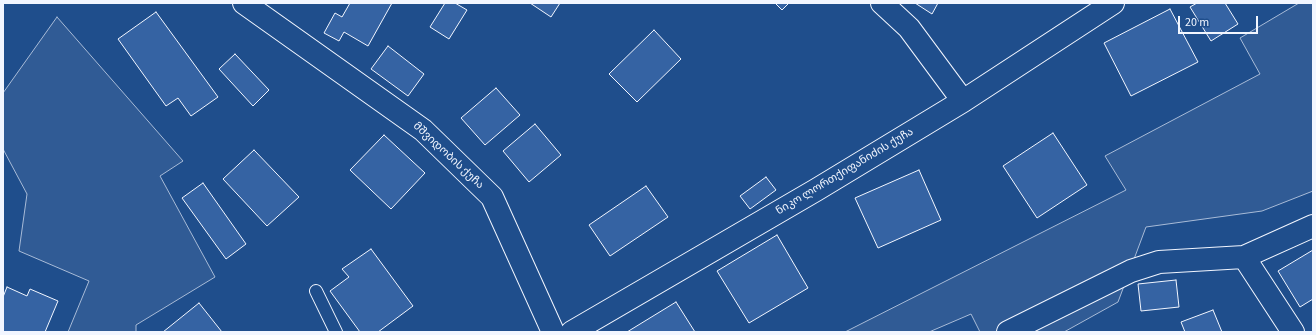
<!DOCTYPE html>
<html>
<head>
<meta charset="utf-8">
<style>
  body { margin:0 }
  #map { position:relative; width:1316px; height:335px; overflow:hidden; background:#1f4e8c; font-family:"Source Sans 3",sans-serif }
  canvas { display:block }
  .frame { position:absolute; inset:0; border:4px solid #f2f6ff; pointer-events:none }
  .scale { position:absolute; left:1178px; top:16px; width:80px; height:18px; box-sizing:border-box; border:2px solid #f2f6ff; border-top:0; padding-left:5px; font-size:12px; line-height:14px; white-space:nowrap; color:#f2f6ff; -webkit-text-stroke:3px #1f4e8c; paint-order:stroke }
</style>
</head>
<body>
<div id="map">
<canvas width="1316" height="335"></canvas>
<div class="frame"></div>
<div class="scale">20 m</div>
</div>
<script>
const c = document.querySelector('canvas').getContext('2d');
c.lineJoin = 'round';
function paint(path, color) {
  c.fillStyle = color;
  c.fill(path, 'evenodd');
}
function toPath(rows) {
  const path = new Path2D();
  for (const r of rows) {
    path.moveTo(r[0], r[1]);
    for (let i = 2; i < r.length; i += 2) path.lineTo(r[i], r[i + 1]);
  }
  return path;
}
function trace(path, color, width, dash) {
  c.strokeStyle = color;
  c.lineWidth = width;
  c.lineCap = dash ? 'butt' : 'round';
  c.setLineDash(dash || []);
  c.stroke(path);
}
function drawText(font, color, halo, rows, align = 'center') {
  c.font = font + ' "Source Sans 3","Noto Sans Georgian",sans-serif';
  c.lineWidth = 3;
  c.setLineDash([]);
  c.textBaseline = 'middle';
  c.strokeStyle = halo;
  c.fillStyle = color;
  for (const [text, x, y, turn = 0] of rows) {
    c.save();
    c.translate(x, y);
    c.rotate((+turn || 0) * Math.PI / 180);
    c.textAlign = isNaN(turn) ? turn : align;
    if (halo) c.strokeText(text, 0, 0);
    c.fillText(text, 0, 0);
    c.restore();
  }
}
const built = toPath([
  [1299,3,1313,3,1313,191,1262,211,1146,227,1118,302,1064,332,980,332,971,314,929,332,845,332,1126,190,1105,156,1260,74,1240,38,1299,3],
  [57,17,183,161,160,176,215,277,136,325,136,332,68,332,89,281,19,251,27,194,3,149,3,93,57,17]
]);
paint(built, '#305b95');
trace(built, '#a8bbd7', 1);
const building = toPath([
  [350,3,392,3,368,46,344,32,339,41,324,33,335,13,342,17,350,3],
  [445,3,455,3,467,10,449,39,430,27,445,3],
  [530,3,560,3,551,17,530,3],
  [775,3,789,3,782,10,775,3],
  [915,3,938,3,932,14,915,3],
  [1197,3,1225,3,1238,24,1211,41,1190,7,1197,3],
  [1170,9,1198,62,1131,96,1104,43,1170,9],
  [156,12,218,97,191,116,178,98,166,106,118,39,156,12],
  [654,30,681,59,637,102,609,74,654,30],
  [388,46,424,74,408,96,371,69,388,46],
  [235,54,269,90,253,106,219,69,235,54],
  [496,88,520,115,485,145,461,118,496,88],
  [535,124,561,155,529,182,503,151,535,124],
  [1053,133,1087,185,1037,218,1003,166,1053,133],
  [384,135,425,173,391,209,350,170,384,135],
  [254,150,299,197,267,226,223,179,254,150],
  [919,170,941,220,878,248,855,198,919,170],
  [766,177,776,190,750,209,740,196,766,177],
  [203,183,246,244,226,259,182,198,203,183],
  [646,186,668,217,610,256,589,225,646,186],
  [777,235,808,288,749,323,717,271,777,235],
  [371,249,413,306,378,332,360,332,330,291,349,277,342,269,371,249],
  [1313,250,1313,299,1300,307,1278,271,1313,250],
  [1176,280,1179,307,1141,311,1138,284,1176,280],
  [7,287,27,296,30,289,58,301,45,332,3,332,3,297,7,287],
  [676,302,695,332,627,332,676,302],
  [199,303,222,332,163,332,199,303],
  [1213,310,1222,332,1185,332,1181,322,1213,310]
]);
paint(building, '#3563a3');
trace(building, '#f2f6ff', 1);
const service = toPath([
  [316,291,336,332]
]);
const minor = toPath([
  [244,3,423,130,492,197,553,332],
  [882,3,909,28,963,101],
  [1244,257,1293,332],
  [572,332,816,190,963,101,1113,3],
  [1008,332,1131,271,1159,262,1244,257,1313,226]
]);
trace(service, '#f2f6ff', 14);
trace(minor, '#f2f6ff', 24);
trace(service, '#1f4e8c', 12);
trace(minor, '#1f4e8c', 22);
drawText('11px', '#f2f6ff', '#1f4e8c', [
  ["მშვიდობის ქუჩა",448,156,43],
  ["ნიკო ლორთქიფანიძის ქუჩა",845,172,-31]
]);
</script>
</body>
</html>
